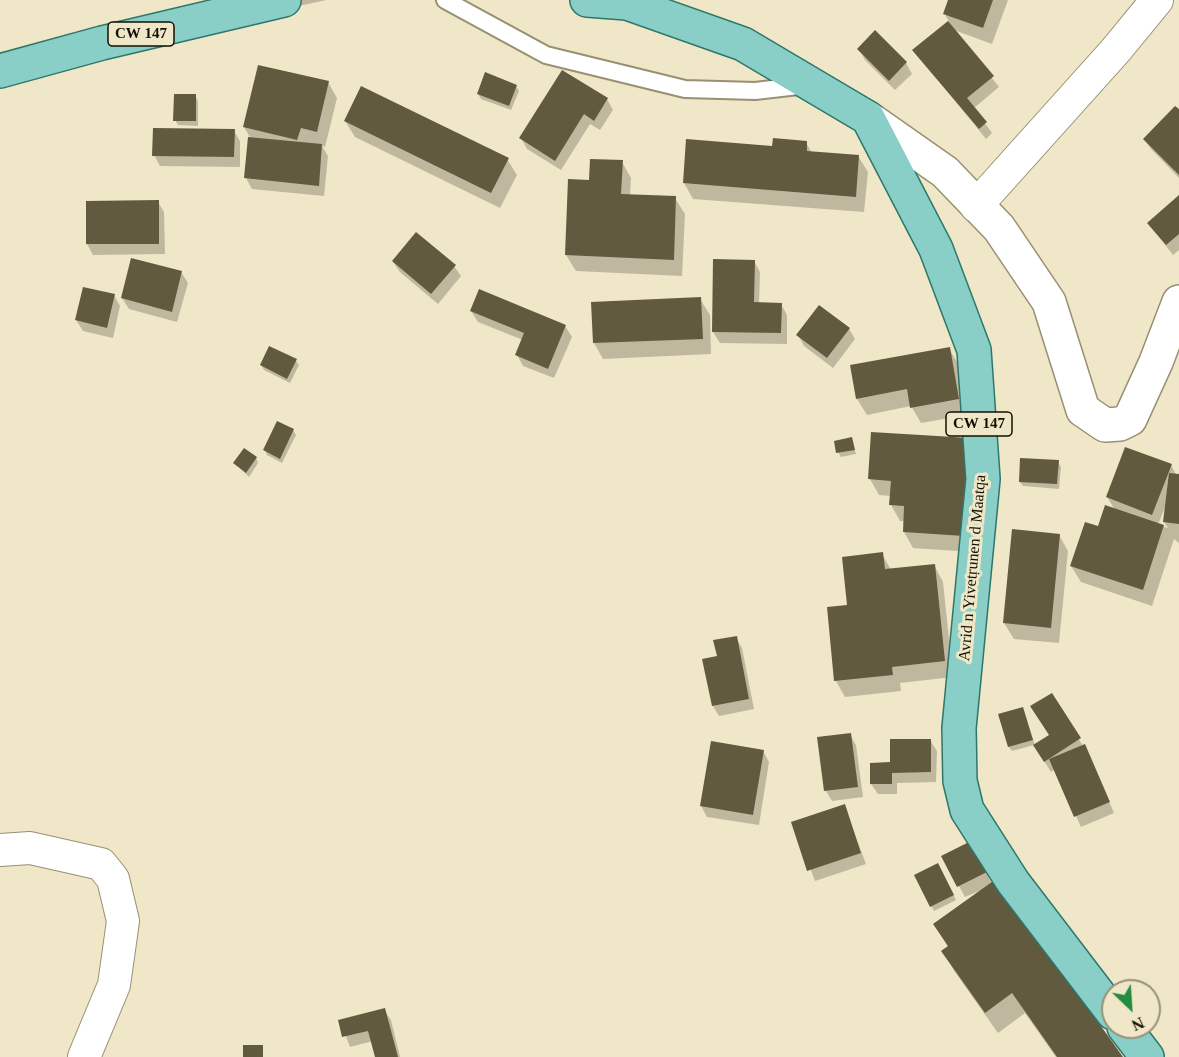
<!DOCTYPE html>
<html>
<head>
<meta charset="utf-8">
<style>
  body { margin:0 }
  #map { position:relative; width:1179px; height:1057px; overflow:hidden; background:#efe7c7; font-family:"Times New Roman",serif }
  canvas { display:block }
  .north { position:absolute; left:1101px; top:979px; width:60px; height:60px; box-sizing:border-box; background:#efe7c7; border:2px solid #979179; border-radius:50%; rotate:155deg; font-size:16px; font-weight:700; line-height:24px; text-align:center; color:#131005 }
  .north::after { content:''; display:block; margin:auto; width:21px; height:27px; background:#248c41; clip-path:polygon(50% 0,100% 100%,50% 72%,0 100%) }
</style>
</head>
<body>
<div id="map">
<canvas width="1179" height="1057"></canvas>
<div class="north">N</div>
</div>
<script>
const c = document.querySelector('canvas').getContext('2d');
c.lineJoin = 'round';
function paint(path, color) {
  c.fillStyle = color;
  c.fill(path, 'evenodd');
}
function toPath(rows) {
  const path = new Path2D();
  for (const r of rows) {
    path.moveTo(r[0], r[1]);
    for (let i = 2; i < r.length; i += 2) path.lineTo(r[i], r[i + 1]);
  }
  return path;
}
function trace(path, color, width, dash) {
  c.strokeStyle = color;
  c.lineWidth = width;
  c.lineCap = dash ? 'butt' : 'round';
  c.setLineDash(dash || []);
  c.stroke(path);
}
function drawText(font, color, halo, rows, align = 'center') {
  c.font = font + ' "Times New Roman",serif';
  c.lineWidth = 6;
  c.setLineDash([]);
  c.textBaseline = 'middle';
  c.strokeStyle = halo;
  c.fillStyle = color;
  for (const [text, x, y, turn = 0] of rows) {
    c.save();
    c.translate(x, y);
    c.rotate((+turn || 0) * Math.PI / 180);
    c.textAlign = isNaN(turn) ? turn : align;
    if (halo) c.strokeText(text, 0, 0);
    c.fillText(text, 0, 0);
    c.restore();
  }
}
paint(toPath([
  [260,0,326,0,267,13],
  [950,0,1008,0,992,44,954,30,999,87,974,108,992,133,986,139,914,50,949,22,945,14],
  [875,33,906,63,912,74,895,90,865,60,859,49],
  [328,82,337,98,325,147,322,146,328,156,324,196,252,189,246,178,251,139,244,127],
  [516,86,519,91,511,110,481,99,478,94],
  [195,96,198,101,198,126,178,125,175,120],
  [607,99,613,110,600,130,590,124,561,170,527,149,521,138],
  [1179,111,1179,178,1151,149,1144,139],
  [345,121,507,159,517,175,500,208,355,137],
  [234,131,240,141,240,167,160,166,154,155],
  [806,143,812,153,858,156,868,172,864,212,693,199,684,183,773,147],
  [622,162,631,178,630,196,675,198,685,214,682,276,576,271,566,255,591,181],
  [1179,197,1179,250,1173,255,1149,224],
  [158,202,164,212,165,254,93,255,87,244],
  [754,261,760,272,759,304,781,304,787,315,787,344,720,343,713,332],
  [393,262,454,266,461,276,438,304,400,272],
  [181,272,188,283,177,322,129,309,122,298],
  [114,295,120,306,113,338,83,331,76,320],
  [700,299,710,315,711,354,603,359,594,343],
  [471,311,565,326,572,337,554,378,523,366,517,355,523,340,478,322],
  [849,329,855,339,833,368,804,346,798,335],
  [949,349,959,365,967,415,921,423,911,406,867,415,857,399],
  [296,361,299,365,290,383,264,370,261,365],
  [293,430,296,435,282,463,267,455,265,450],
  [852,439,856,454,841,457,838,452],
  [969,440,972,552,913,548,904,532,905,521,900,521,891,505,891,496,879,495,870,479],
  [256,458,258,463,249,477,235,463],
  [1058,462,1061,467,1059,489,1023,486,1020,482],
  [1171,465,1178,478,1179,472,1179,543,1174,539,1152,606,1081,582,1071,566,1115,510,1107,497],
  [1165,507,1164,522,1168,528,1158,525],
  [1059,535,1068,551,1059,643,1014,639,1004,623],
  [882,554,891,570,934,565,943,582,953,677,900,683,901,691,845,697,836,681,828,608,849,606],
  [736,638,742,648,754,709,719,716,713,706,718,657],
  [1051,695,1090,757,1114,813,1081,827,1055,769,1051,772,1034,745,1012,751,1009,747,1023,709,1035,745,1050,735],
  [850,735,856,745,863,797,832,801,826,791],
  [930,740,937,751,936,782,897,783,897,794,878,794,871,784,892,764],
  [763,751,769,762,759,825,707,817,701,806],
  [844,806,866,864,815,881,793,823],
  [976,853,992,884,1121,1057,1056,1057,1025,1013,998,1033,955,972,943,951,948,947,935,925,986,888,965,897,943,857],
  [938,865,956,900,934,911,916,876],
  [384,1010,391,1020,400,1057,377,1057,373,1041,350,1047,340,1021]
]), '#0003');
paint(toPath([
  [948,0,993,0,983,28,943,14],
  [948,21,994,76,967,98,987,122,979,129,912,50],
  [875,30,907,62,889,81,857,49],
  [258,65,329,81,317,132,301,128,297,140,243,127],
  [562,70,608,98,594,121,584,114,555,161,519,138],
  [485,72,517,85,509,106,477,94],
  [361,86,509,158,491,193,344,121],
  [174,94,196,94,196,121,173,121],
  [1175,106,1179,109,1179,175,1143,139],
  [153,128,235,129,234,157,152,156],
  [248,137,322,144,319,186,244,178],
  [773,138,807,141,807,151,859,155,856,197,683,183,686,139,772,146],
  [590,159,623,160,621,194,676,196,674,260,565,255,568,179,589,180],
  [1179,195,1179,234,1166,245,1147,223],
  [159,200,159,244,86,244,86,201],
  [416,232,456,265,431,294,392,261],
  [131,258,182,271,172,312,121,298],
  [713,259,755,260,754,302,782,303,781,333,712,332],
  [83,287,115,294,107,328,75,320],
  [479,289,566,325,548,369,515,355,524,333,470,311],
  [701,297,703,339,593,343,591,302],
  [819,305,850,328,827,358,796,335],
  [269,346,297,359,287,379,260,365],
  [950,347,959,399,910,408,907,389,856,399,850,365],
  [277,421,294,429,280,459,263,450],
  [871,432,970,438,964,536,903,532,904,506,889,505,891,481,868,479],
  [852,437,855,450,836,453,834,441],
  [1125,447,1172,464,1152,515,1106,497],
  [244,448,257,457,246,473,233,463],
  [1020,458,1059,460,1057,484,1019,482],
  [1169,473,1179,474,1179,524,1163,522],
  [1105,505,1164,525,1143,590,1070,566,1085,522,1098,526],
  [1012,529,1060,534,1051,628,1003,623],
  [883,552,885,569,935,564,945,661,892,667,893,675,834,681,827,607,847,605,842,557],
  [737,636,749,699,712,706,702,659,717,656,713,640],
  [1052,693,1081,738,1044,762,1033,745,1049,735,1030,706],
  [1023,707,1033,740,1008,747,998,714],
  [851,733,858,787,824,791,817,737],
  [890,739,931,739,931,772,892,773,892,784,870,784,870,763,890,762],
  [711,741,764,750,753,815,700,806],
  [1085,744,1110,802,1074,817,1049,759],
  [845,804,861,853,807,871,791,822],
  [971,841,987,872,957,887,941,856],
  [938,863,954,895,930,907,914,875],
  [996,879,1123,1057,1057,1057,1012,993,985,1013,941,951,948,946,933,924],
  [385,1008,398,1057,375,1057,368,1031,342,1037,338,1020],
  [243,1045,263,1045,263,1057,243,1057]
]), '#615a3e');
const service = toPath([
  [445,0,546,55,685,89,755,91,807,85]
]);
const minor = toPath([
  [976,206,1116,50,1157,0],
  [0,850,30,848,101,864,113,879,123,921,114,985,84,1057]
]);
const tertiary = toPath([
  [868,118,945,172,999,228,1049,302,1083,410,1105,425,1120,424,1130,419,1156,362,1179,302]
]);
const primary = toPath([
  [587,0,627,3,743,44,868,118,936,249,974,350,983,479,959,728,960,781,967,810,1013,882,1113,1013],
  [0,71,102,43,284,0],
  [1124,1027,1147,1057]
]);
trace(service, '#979072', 20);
trace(minor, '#979072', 34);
trace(tertiary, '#979072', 36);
trace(primary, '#2d776b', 36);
trace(service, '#fff', 16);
trace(minor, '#fff', 32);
trace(tertiary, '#fff', 33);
trace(primary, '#89cfc7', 33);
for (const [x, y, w] of [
  [141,34,66],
  [979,424,66]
]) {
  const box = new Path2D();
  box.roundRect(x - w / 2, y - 12, w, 24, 4.5);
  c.fillStyle = '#efe7c7';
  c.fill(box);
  trace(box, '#131005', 1.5);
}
drawText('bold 15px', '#131005', null, [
  ["CW 147",141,34],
  ["CW 147",979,424]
]);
drawText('16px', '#131005', '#efe7c7', [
  ["Avrid n Yivetṛunen d Maatqa",973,568,-85]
]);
</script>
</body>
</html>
